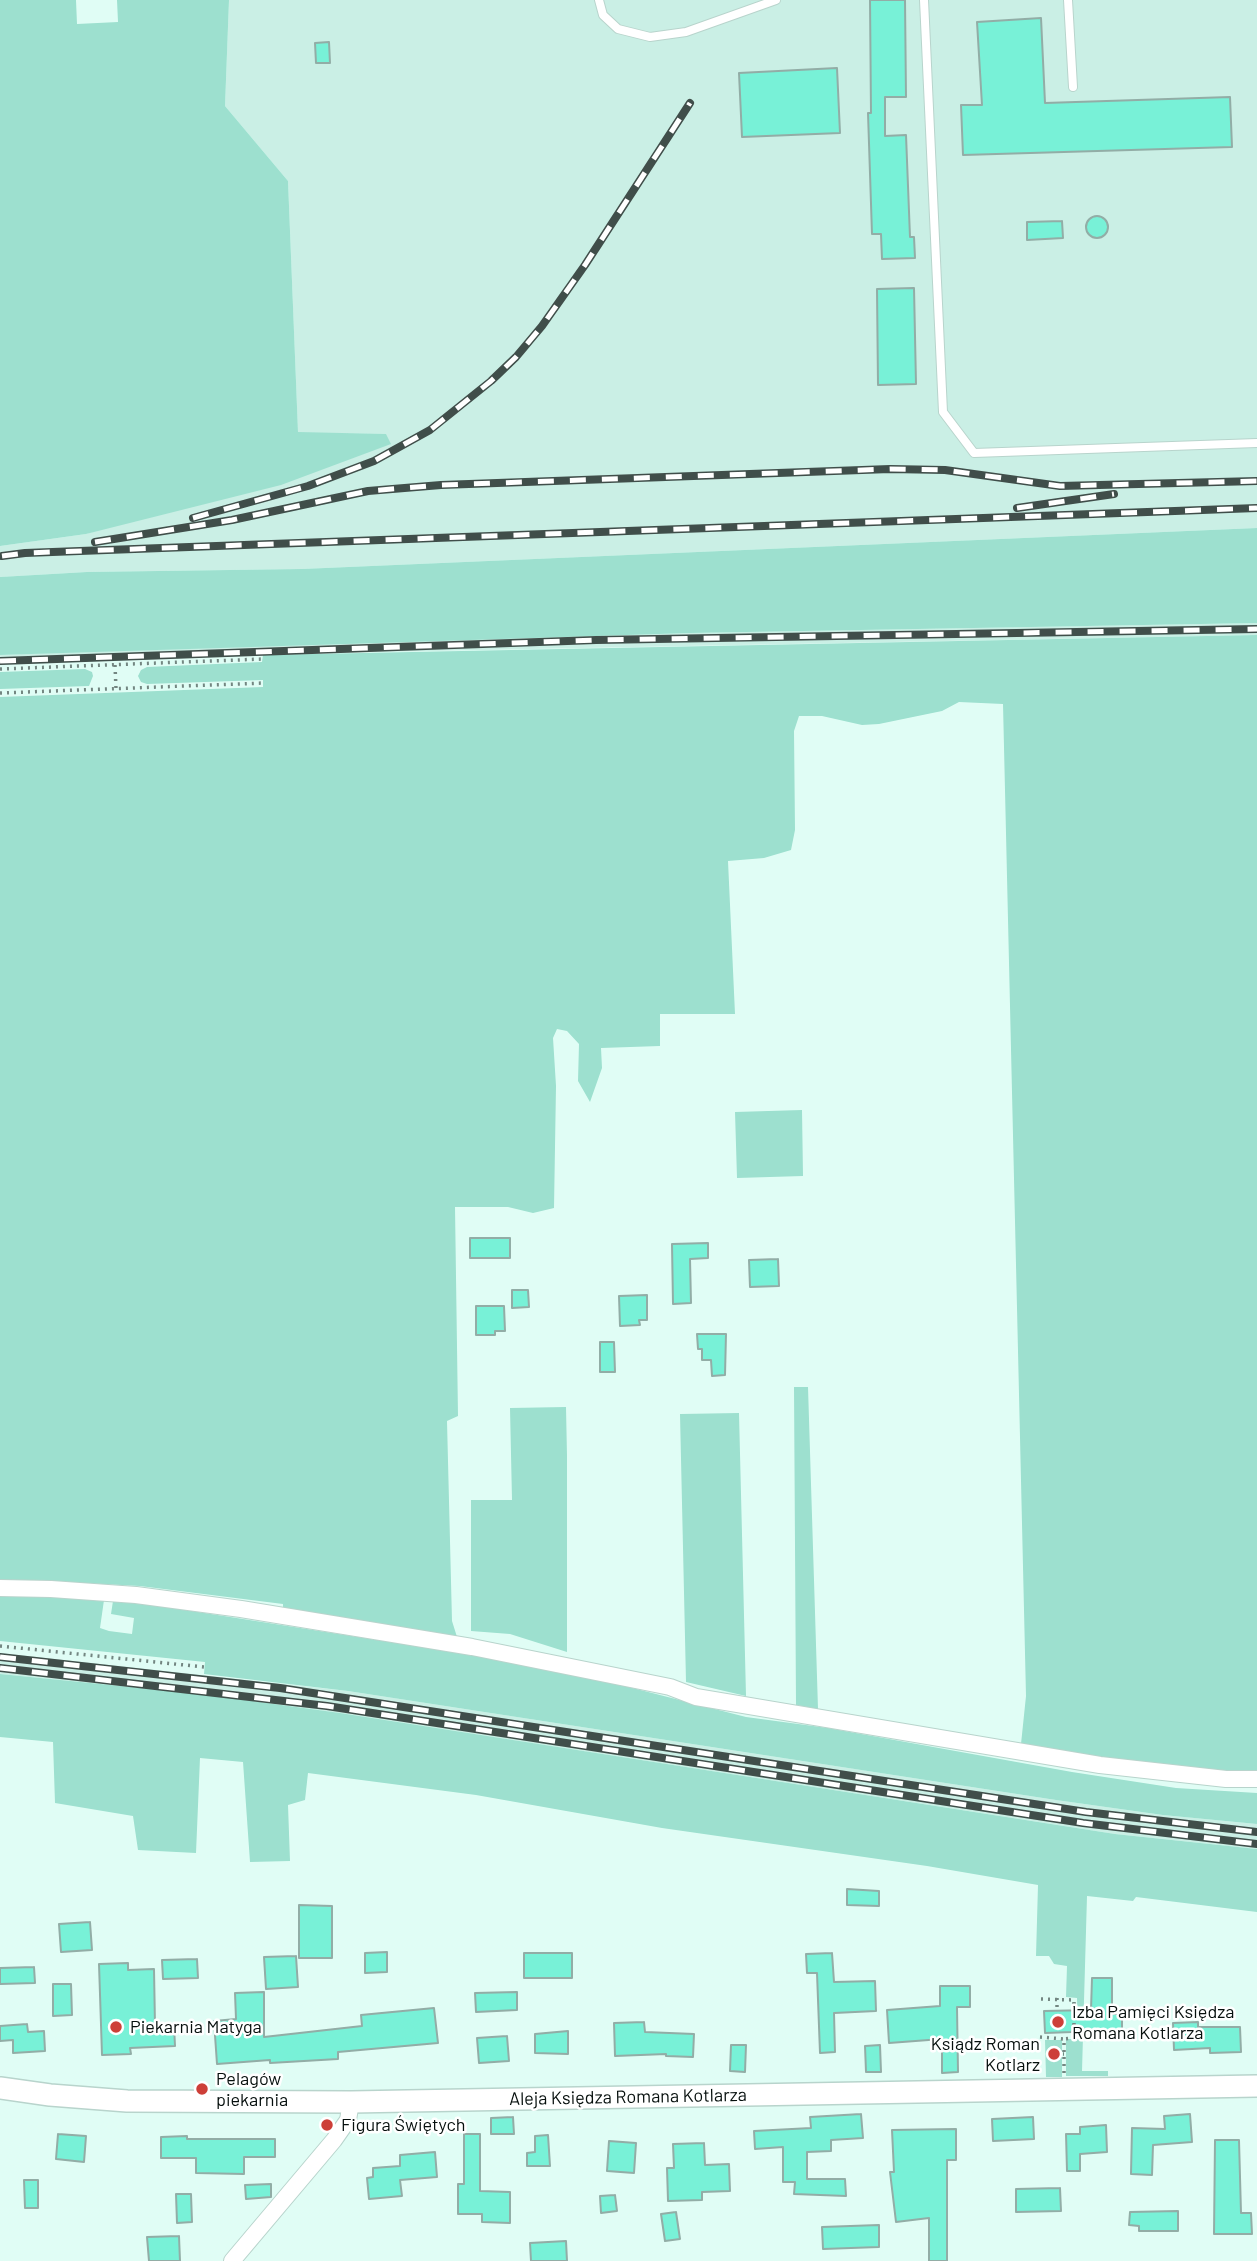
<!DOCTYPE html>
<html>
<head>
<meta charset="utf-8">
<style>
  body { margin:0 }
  canvas { display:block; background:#e0fdf5 }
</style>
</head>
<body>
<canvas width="1257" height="2261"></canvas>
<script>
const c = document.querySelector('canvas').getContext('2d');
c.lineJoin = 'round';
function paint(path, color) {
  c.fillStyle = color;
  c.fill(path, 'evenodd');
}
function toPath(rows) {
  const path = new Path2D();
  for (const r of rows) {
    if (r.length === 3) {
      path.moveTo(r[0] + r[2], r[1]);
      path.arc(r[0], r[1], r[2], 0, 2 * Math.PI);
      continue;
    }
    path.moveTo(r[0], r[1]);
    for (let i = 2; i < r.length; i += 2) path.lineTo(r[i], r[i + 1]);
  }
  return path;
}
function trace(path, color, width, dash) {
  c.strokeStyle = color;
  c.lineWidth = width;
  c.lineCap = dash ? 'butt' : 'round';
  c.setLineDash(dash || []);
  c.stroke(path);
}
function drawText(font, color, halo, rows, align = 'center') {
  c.font = font + ' Barlow,sans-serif';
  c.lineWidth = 5;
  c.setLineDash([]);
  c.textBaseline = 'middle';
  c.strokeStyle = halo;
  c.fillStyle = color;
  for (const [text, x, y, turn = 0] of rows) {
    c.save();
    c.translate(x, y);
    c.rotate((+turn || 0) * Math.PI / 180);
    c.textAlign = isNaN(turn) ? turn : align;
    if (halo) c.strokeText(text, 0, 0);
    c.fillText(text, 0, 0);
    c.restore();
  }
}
paint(toPath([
  [229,0,1257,0,1257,528,302,569,87,572,0,577,0,546,86,534,386,434,298,433,288,181,225,106],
  [1257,623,1257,635,320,653,0,665,0,655,133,649,690,633],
  [0,1653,348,1691,1056,1800,1163,1815,1257,1824,1257,1849,1115,1834,340,1713,201,1694,0,1674]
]), '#caefe5');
paint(toPath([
  [0,0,76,0,77,24,118,22,117,0,229,0,225,106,288,181,298,432,386,434,391,444,281,485,86,534,0,546],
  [1257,528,1257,623,690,633,0,655,0,577,87,572,302,569],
  [1257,635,1257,1774,1234,1774,1091,1757,1021,1744,1026,1696,1003,704,959,702,942,711,879,724,862,725,822,716,799,716,794,731,795,830,791,850,764,858,728,861,735,1014,660,1014,660,1046,601,1048,602,1068,590,1102,578,1081,579,1044,567,1031,557,1029,553,1038,556,1086,554,1208,533,1213,508,1207,455,1207,458,1416,447,1421,452,1621,457,1637,283,1609,283,1604,140,1586,45,1581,0,1583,0,697,263,687,263,680,147,684,141,682,138,676,141,670,147,667,262,662,263,655],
  [85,669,92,672,93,676,89,686,0,689,0,672],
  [802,1110,803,1176,737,1178,735,1112],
  [794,1387,808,1387,818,1709,796,1705],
  [566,1407,567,1456,567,1652,510,1634,471,1631,471,1500,512,1500,510,1408],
  [739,1413,746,1696,686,1682,680,1414],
  [0,1594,104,1600,100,1628,109,1631,132,1634,134,1618,111,1614,113,1601,147,1604,473,1655,613,1683,746,1717,828,1728,1072,1772,1176,1788,1257,1793,1257,1824,1163,1815,1056,1800,348,1691,204,1674,205,1662,0,1641],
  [0,1674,201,1694,340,1713,1115,1834,1257,1849,1257,1912,1136,1897,1133,1901,1087,1896,1082,2071,1108,2071,1108,2076,1066,2076,1066,2039,1078,2039,1077,1998,1066,1997,1067,1966,1054,1964,1049,1956,1036,1956,1038,1885,927,1866,662,1828,476,1795,308,1773,305,1800,288,1805,290,1861,250,1862,243,1762,200,1758,196,1853,138,1850,133,1816,55,1803,53,1742,0,1737],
  [1045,2040,1062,2040,1062,2051,1051,2051,1051,2059,1057,2060,1057,2057,1062,2057,1062,2077,1046,2077]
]), '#9de0cf');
const building = toPath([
  [870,0,905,0,906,97,885,97,885,136,906,135,910,237,914,237,915,258,882,259,881,234,872,234,868,113,871,113,870,0],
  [1041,18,1045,103,1230,97,1232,147,963,155,961,105,982,105,977,22,1041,18],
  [329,42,330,63,316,63,315,43,329,42],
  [837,68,840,133,742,137,739,73,837,68],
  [1097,227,11],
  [1062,221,1063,238,1027,240,1027,222,1062,221],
  [914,288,916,384,878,385,877,289,914,288],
  [470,1238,510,1238,510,1258,470,1258,470,1238],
  [708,1243,708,1258,690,1259,691,1303,673,1304,672,1244,708,1243],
  [778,1259,779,1286,750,1287,749,1260,778,1259],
  [512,1290,528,1290,529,1307,512,1308,512,1290],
  [647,1295,647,1320,639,1320,640,1325,620,1326,619,1296,647,1295],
  [476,1306,504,1306,505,1331,495,1331,495,1335,476,1335,476,1306],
  [697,1334,726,1334,725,1375,712,1376,711,1360,702,1360,702,1349,698,1349,697,1334],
  [600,1342,614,1342,615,1372,600,1372,600,1342],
  [847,1889,879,1891,879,1906,847,1905,847,1889],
  [299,1905,332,1906,332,1958,299,1958,299,1905],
  [90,1922,92,1950,61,1952,59,1924,90,1922],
  [387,1952,387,1972,365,1973,365,1953,387,1952],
  [524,1953,572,1953,572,1978,524,1978,524,1953],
  [832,1953,834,1982,875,1981,876,2011,834,2013,835,2052,820,2053,817,1973,807,1973,806,1954,832,1953],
  [296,1956,298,1987,266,1989,264,1957,296,1956],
  [197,1959,198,1978,163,1979,162,1960,197,1959],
  [128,1963,128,1970,154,1969,155,2026,174,2025,175,2046,130,2048,131,2054,102,2055,99,1964,128,1963],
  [34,1967,35,1983,0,1984,0,1968,34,1967],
  [1092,1978,1112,1978,1112,2014,1122,2014,1122,2031,1072,2029,1072,2032,1045,2033,1044,2011,1091,2010,1092,1978],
  [53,1984,71,1984,72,2015,53,2016,53,1984],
  [940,1986,970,1986,970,2007,957,2007,958,2072,942,2073,942,2039,889,2043,887,2010,940,2006,940,1986],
  [264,1992,264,2037,362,2026,361,2015,434,2008,438,2043,338,2052,338,2059,270,2063,270,2060,217,2064,214,2021,236,2019,235,1993,264,1992],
  [517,1992,517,2010,476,2012,475,1993,517,1992],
  [644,2022,645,2032,694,2034,693,2057,666,2056,666,2054,615,2056,614,2023,644,2022],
  [1198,2022,1198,2027,1240,2027,1241,2052,1210,2053,1210,2048,1174,2050,1173,2023,1198,2022],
  [27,2024,28,2032,44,2031,45,2051,13,2053,13,2040,0,2041,0,2026,27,2024],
  [568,2031,568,2054,535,2053,535,2034,568,2031],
  [507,2036,509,2061,479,2063,477,2038,507,2036],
  [731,2045,746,2045,745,2072,730,2071,731,2045],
  [880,2045,881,2072,866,2072,865,2046,880,2045],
  [861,2114,863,2138,831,2140,831,2151,807,2152,807,2179,845,2179,846,2196,794,2194,795,2182,783,2182,783,2147,755,2149,754,2131,811,2128,810,2117,861,2114],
  [1190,2114,1192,2142,1153,2145,1152,2175,1131,2174,1132,2128,1165,2129,1164,2116,1190,2114],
  [513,2117,514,2134,491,2134,491,2118,513,2117],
  [1033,2117,1034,2139,993,2141,992,2119,1033,2117],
  [1106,2125,1107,2152,1080,2154,1080,2171,1067,2171,1066,2134,1080,2134,1080,2127,1106,2125],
  [956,2129,956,2160,947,2160,947,2261,929,2261,929,2218,896,2222,890,2172,894,2172,892,2130,956,2129],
  [58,2134,86,2136,84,2162,56,2159,58,2134],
  [464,2134,480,2134,480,2191,510,2192,510,2223,482,2222,482,2214,458,2214,458,2184,464,2184,464,2134],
  [548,2135,550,2166,527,2166,527,2153,535,2152,535,2136,548,2135],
  [187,2136,187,2139,275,2139,275,2157,244,2157,244,2174,196,2173,196,2158,161,2158,161,2137,187,2136],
  [1215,2140,1239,2140,1241,2213,1251,2213,1252,2234,1214,2234,1215,2140],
  [609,2141,636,2143,634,2173,607,2171,609,2141],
  [704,2143,705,2165,729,2164,730,2191,702,2192,702,2200,668,2201,667,2168,674,2168,673,2144,704,2143],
  [435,2152,437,2177,400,2180,402,2196,369,2199,367,2178,373,2177,373,2168,400,2166,400,2155,435,2152],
  [24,2180,38,2180,38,2208,25,2208,24,2180],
  [271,2184,271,2197,246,2199,245,2185,271,2184],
  [1060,2188,1061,2211,1016,2212,1016,2189,1060,2188],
  [176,2194,191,2194,192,2222,177,2223,176,2194],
  [615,2195,617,2211,601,2213,600,2196,615,2195],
  [1178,2211,1178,2231,1139,2231,1139,2226,1129,2225,1130,2212,1178,2211],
  [676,2212,680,2239,665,2241,661,2214,676,2212],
  [879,2225,879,2247,823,2249,822,2227,879,2225],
  [179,2236,180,2261,149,2261,147,2237,179,2236],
  [566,2241,567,2261,531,2261,530,2243,566,2241]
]);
paint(building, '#78f1d7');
trace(building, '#92ada6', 2);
const lane = toPath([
  [599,0,603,15,618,29,650,37,686,32,776,0],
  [924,0,943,412,974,453,1257,443],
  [1068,0,1073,87]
]);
const street = toPath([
  [0,1588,51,1589,136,1595,241,1609,472,1647,670,1687,696,1697,1100,1765,1226,1779,1257,1779],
  [232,2261,334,2140,348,2120,351,2102]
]);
const secondary = toPath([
  [0,2088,50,2095,127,2101,351,2102,1257,2086]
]);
trace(lane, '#b8d4cc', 10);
trace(street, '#b8d4cc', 18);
trace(secondary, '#b8d4cc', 24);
trace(toPath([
  [115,665,116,689],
  [0,669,263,659],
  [0,693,264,683],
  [0,1646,204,1667],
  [1041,1999,1074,2000,1074,2038,1064,2039],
  [1057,2007,1057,1998],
  [1040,2037,1064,2039,1064,2073],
  [1056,2054,1064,2054]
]), '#738681', 3.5, [2, 5]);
trace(lane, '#fff', 8);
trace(street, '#fff', 16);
trace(secondary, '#fff', 21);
const rail = toPath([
  [1017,508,1114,494],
  [193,518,308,486,374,461,430,430,491,381,516,357,542,326,585,265,690,103],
  [95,542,232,520,368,491,441,485,890,469,945,470,1060,486,1257,481],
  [2,556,25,553,1257,508],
  [0,661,596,640,1257,629],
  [0,1657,280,1688,1086,1812,1257,1832],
  [0,1668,327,1706,1083,1823,1257,1844]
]);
trace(rail, '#404e4a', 8);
trace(rail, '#fff', 5, [16]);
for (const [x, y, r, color] of [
  [1058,2022,7,"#cd3f38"],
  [116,2027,7,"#cd3f38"],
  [1054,2054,7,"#cd3f38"],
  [202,2089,7,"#cd3f38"],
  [327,2125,7,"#cd3f38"]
]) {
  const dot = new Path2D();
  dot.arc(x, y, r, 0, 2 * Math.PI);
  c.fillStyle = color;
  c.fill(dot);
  trace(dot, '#fff', 2.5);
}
drawText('18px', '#060f0d', '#fff', [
  ["Izba Pamięci Księdza",1072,2012],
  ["Romana Kotlarza",1072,2033],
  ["Piekarnia Matyga",130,2027],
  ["Ksiądz Roman",1040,2044,"right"],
  ["Kotlarz",1040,2065,"right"],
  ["Pelagów",216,2079],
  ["piekarnia",216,2100],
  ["Figura Świętych",341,2125]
], 'left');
drawText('18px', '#060f0d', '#fff', [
  ["Aleja Księdza Romana Kotlarza",628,2097,-1]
]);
</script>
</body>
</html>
